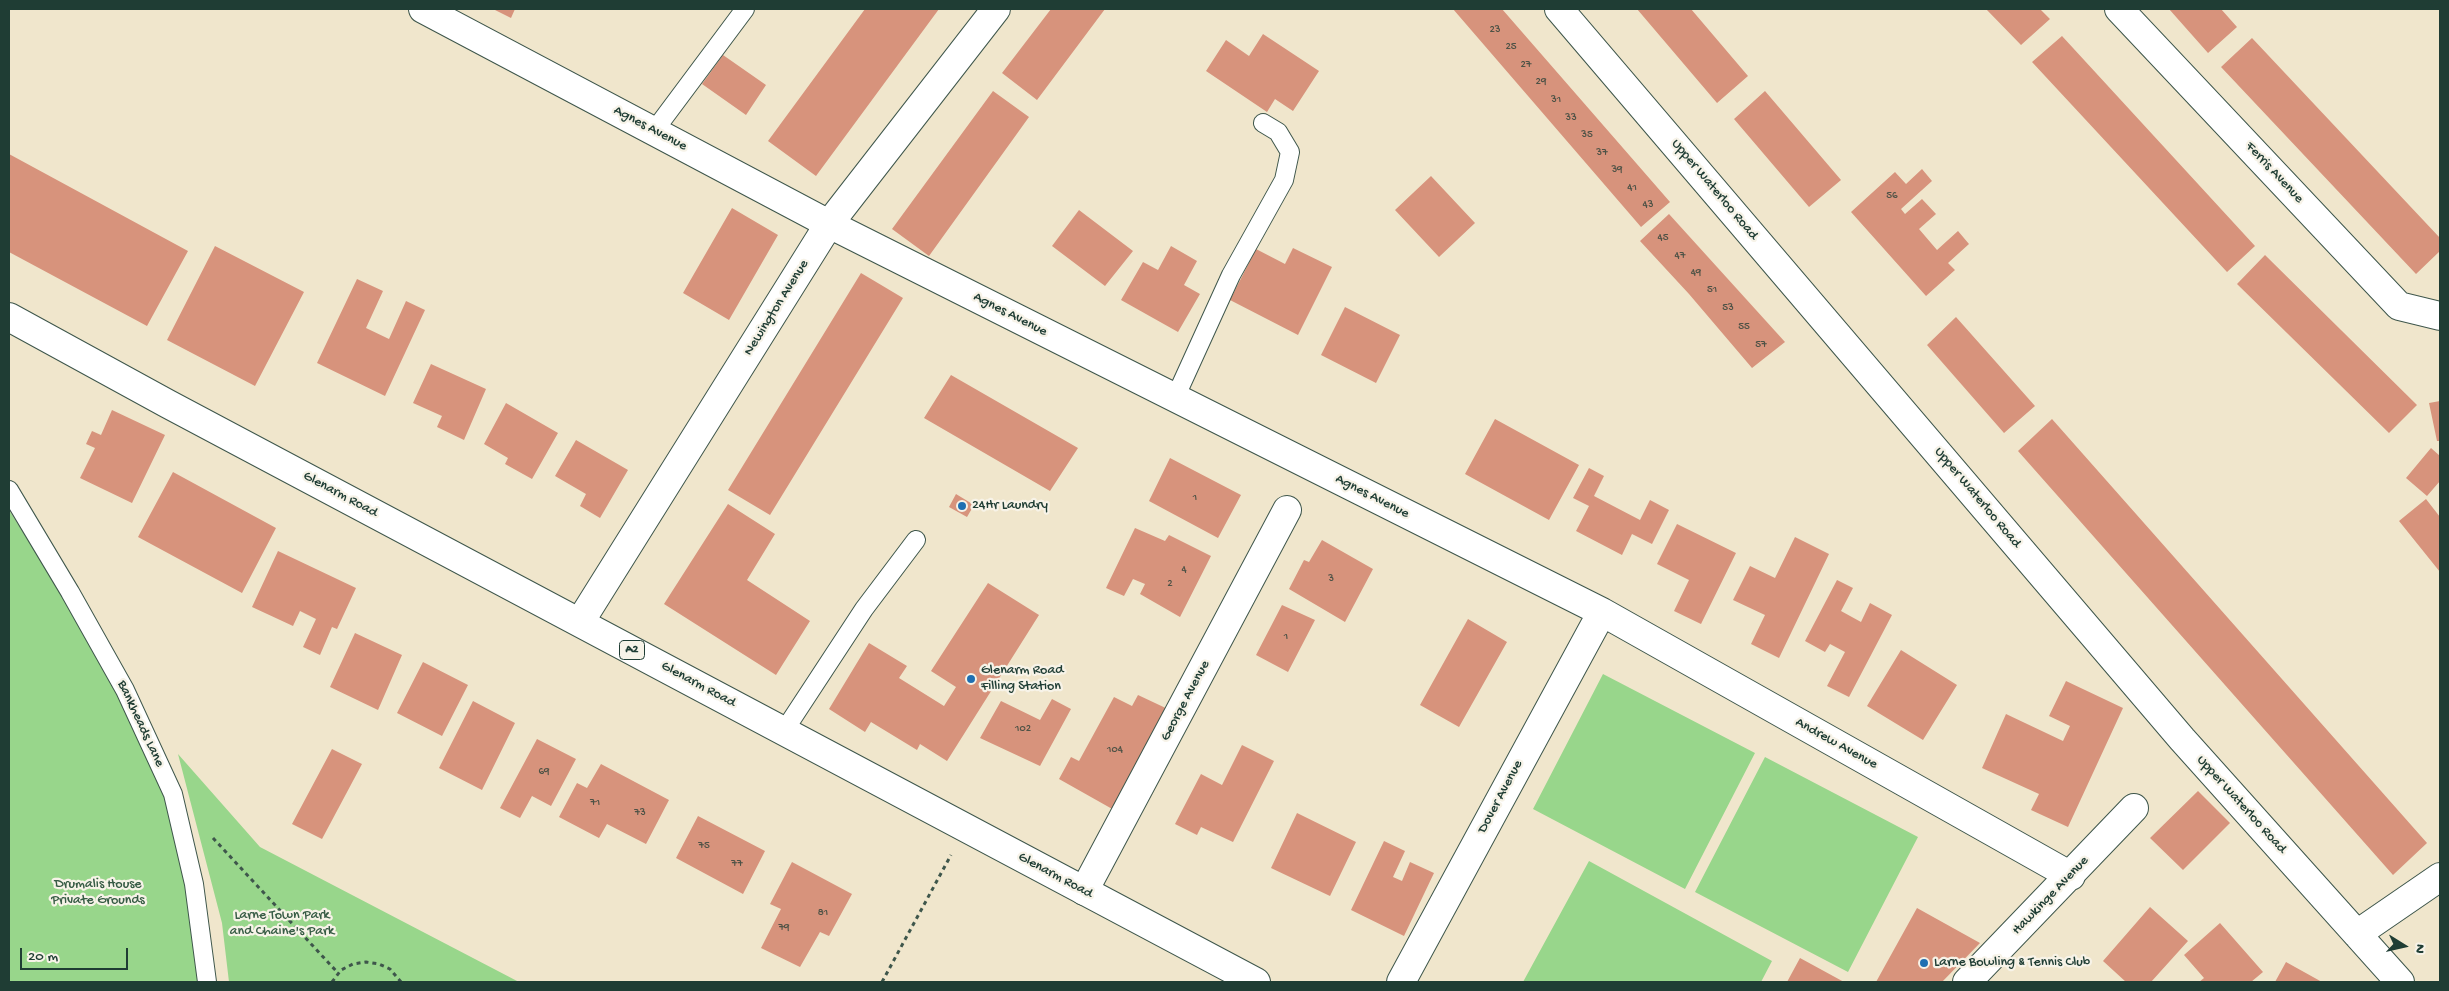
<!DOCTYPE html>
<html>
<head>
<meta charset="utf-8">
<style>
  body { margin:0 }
  #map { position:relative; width:2449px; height:991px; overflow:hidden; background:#f0e6cc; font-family:"Gochi Hand",sans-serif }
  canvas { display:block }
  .frame { position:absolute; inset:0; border:10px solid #1f3d34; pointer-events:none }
  .north { position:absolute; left:2379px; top:921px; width:50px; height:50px; -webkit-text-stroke:4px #f7f3e8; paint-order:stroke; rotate:100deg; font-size:14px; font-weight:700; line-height:20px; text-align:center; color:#1f3d34 }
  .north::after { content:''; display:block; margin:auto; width:18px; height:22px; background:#1f3d34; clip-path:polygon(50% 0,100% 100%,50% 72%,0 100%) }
  .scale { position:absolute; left:20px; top:948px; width:108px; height:22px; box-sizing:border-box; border:2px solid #1f3d34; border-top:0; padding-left:6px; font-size:15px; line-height:18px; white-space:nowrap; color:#1f3d34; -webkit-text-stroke:4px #f7f3e8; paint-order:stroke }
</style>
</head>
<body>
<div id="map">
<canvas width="2449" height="991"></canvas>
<div class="frame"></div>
<div class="north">N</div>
<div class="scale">20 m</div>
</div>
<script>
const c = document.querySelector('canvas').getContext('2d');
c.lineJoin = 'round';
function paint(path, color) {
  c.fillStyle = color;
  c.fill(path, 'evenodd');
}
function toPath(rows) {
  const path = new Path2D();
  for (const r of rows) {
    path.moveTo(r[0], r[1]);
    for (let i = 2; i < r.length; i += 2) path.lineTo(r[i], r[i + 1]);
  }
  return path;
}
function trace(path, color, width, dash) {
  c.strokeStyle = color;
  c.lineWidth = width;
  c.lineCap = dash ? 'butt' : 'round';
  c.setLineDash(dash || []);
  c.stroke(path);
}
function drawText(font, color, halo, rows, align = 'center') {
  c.font = font + ' "Gochi Hand",sans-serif';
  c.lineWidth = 4.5;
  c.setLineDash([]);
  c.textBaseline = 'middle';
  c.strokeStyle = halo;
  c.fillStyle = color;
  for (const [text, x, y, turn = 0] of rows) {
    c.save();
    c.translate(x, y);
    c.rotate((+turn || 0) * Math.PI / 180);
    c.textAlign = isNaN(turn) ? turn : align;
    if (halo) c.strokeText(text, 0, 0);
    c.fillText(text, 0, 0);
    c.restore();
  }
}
paint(toPath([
  [9,510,83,627,159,778,186,881,200,982,9,982],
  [1603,674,1755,753,1685,889,1533,809],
  [178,754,260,847,519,982,229,982,222,923],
  [1765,757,1918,837,1848,972,1695,892],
  [1589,861,1772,961,1761,982,1523,982]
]), '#98d68b');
paint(toPath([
  [493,9,515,9,511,18],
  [865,9,939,9,816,176,768,141],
  [1051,9,1105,9,1037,100,1002,73],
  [1453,9,1502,9,1670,202,1641,227],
  [1637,9,1691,9,1748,76,1717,103],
  [1986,9,2040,9,2050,19,2021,45],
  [2169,9,2221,9,2237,27,2208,53],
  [1263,34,1319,71,1293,111,1275,99,1267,112,1206,71,1226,40,1249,56],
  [2062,36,2255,246,2227,272,2032,62],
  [2252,38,2440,238,2440,251,2416,274,2221,67],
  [723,55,766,85,746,115,702,84],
  [993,91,1029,117,929,256,892,229],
  [1765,91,1841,180,1809,207,1734,119],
  [9,154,188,251,147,326,9,252],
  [1922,169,1932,181,1901,209,1905,214,1922,199,1936,214,1919,229,1937,250,1958,231,1969,244,1948,263,1955,270,1926,296,1851,212,1895,172,1906,184],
  [1431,176,1475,223,1439,257,1395,210],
  [732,208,778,235,729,320,683,293],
  [1079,210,1133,251,1105,286,1052,246],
  [1669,214,1785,342,1752,368,1689,294,1640,241],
  [215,246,304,292,255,386,167,340],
  [1171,246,1197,261,1184,285,1200,294,1178,332,1121,300,1143,262,1158,270],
  [1293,248,1332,267,1298,335,1230,300,1256,249,1285,264],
  [2265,255,2417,405,2389,433,2237,284],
  [861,273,903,298,770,515,728,490],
  [357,279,383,291,366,328,389,339,406,301,425,310,385,396,317,363],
  [1345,307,1400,335,1376,383,1321,355],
  [1956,317,2035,406,2004,433,1927,345],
  [431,364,486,389,464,440,437,427,442,416,413,403],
  [951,375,1078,448,1050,491,924,418],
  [2440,401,2440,441,2437,441,2429,403],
  [506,403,558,433,532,479,505,464,508,458,484,444],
  [112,410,165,435,132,503,80,478,95,448,86,444,92,431,101,435],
  [1495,419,1579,465,1549,520,1465,474],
  [2052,419,2427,843,2393,875,2018,451],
  [576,440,628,470,600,518,580,506,586,494,555,476],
  [2431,448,2440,456,2440,481,2427,496,2406,478],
  [1170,458,1241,495,1218,538,1149,501],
  [1589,468,1604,476,1594,496,1640,520,1650,500,1669,510,1652,544,1632,534,1622,555,1576,531,1589,506,1573,498],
  [173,472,276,528,242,593,138,537],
  [956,494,974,505,967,517,949,507],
  [2426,499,2440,517,2440,572,2399,521],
  [728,504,775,534,747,580,810,621,776,675,664,604],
  [1677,524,1736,553,1701,624,1674,611,1689,580,1657,564],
  [1135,528,1165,541,1169,535,1211,556,1180,617,1140,594,1145,584,1133,579,1124,596,1106,588],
  [1795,537,1829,554,1779,658,1751,644,1765,615,1733,600,1750,566,1775,578],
  [1322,540,1373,569,1345,622,1289,589,1304,560,1309,562],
  [278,551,356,588,337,629,332,627,320,655,303,647,316,619,300,611,293,626,252,607],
  [1837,580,1853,588,1841,611,1861,622,1870,603,1892,615,1849,697,1827,686,1845,652,1830,644,1825,652,1805,641],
  [988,583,1039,615,947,761,920,744,917,750,871,722,865,732,829,709,869,643,907,666,899,678,944,706,956,687,931,671],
  [1282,605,1315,620,1288,672,1256,655],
  [1468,619,1507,642,1459,727,1420,705],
  [355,633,402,655,378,710,330,687],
  [1901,650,1957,685,1923,740,1867,706],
  [423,662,468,685,442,736,397,713],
  [2066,681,2123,708,2068,827,2031,810,2039,794,1982,768,2006,714,2063,741,2070,726,2049,716],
  [1138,695,1172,711,1114,810,1059,779,1071,757,1079,761,1114,697,1132,706],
  [1052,699,1071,709,1040,766,980,738,1001,701,1040,720],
  [473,701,515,723,482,790,439,768],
  [537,739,576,759,551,806,532,796,520,818,500,808],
  [1242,745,1274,761,1233,842,1201,827,1197,835,1175,824,1201,774,1222,785],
  [332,749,362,764,322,839,292,824],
  [601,764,669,800,646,844,607,824,599,838,559,817,577,783,587,788],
  [2198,791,2230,823,2183,870,2150,838],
  [1297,813,1356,842,1330,896,1271,868],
  [698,816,765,851,743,894,676,858],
  [1384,841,1405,851,1393,877,1402,881,1410,862,1434,873,1404,936,1351,910],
  [792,862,852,894,829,936,820,932,800,967,761,948,781,909,770,904],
  [2150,907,2188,941,2151,982,2126,982,2103,961],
  [1917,908,1980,943,1942,982,1876,982],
  [2220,923,2263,972,2251,982,2199,982,2204,978,2184,955],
  [1800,958,1844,982,1787,982],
  [2286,962,2322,982,2275,982]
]), '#d7937c');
const lane = toPath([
  [654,131,745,9],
  [1175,398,1231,275,1284,180,1290,152,1278,132,1263,123],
  [9,490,70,592,125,690,173,794,194,884,207,982],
  [784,731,864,609,916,540]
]);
const street = toPath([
  [423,9,829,224,1602,612,2071,876],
  [1559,9,2182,739,2400,982],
  [2119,9,2399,306,2440,316],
  [580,622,829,224,996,9],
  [1084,891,1287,510],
  [2357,934,2440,877],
  [1401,982,1602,612],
  [1967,982,2134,808]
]);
const primary = toPath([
  [9,317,168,404,1256,982]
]);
trace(lane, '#3e564b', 20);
trace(street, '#3e564b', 30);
trace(primary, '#3e564b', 30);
trace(toPath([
  [213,838,338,973],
  [332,982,341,970,353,964,366,962,379,964,390,969,401,982],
  [882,982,951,855]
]), '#3e564b', 3, [4, 4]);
trace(lane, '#fff', 18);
trace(street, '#fff', 28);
trace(primary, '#fff', 28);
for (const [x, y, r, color] of [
  [962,506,5,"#1f6fb2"],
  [971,679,5,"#1f6fb2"],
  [1924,963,5,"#1f6fb2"]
]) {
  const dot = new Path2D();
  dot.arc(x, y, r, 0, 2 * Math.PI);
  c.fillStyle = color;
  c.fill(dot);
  trace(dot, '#f7f3e8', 2);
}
drawText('11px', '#4d5246', null, [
  ["23",1495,30],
  ["25",1511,47],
  ["27",1526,65],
  ["29",1541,82],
  ["31",1556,100],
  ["33",1571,118],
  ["35",1587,135],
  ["37",1602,153],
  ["39",1617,170],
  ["41",1632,188],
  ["56",1892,196],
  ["43",1648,205],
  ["45",1663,238],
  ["47",1680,256],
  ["49",1696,273],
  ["51",1712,290],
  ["53",1728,308],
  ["55",1744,327],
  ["57",1761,345],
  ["1",1195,498],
  ["4",1184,570],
  ["3",1331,579],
  ["2",1170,584],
  ["1",1286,637],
  ["102",1023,729],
  ["104",1115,750],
  ["69",544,772],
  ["71",595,803],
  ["73",640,813],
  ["75",704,846],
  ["77",737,864],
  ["81",823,913],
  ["79",784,928]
]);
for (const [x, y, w] of [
  [632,650,25]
]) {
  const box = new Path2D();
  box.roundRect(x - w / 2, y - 9.5, w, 19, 4);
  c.fillStyle = '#f7f3e8';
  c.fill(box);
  trace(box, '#1f3d34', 1);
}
drawText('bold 12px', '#1f3d34', null, [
  ["A2",632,650]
]);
drawText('14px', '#1f3d34', '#f7f3e8', [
  ["Agnes Avenue",650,129,28],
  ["Ferris Avenue",2274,173,47],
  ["Upper Waterloo Road",1714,190,50],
  ["Newington Avenue",777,308,-58],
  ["Agnes Avenue",1010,315,27],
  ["Glenarm Road",340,495,28],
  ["Agnes Avenue",1372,497,27],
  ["Upper Waterloo Road",1977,498,50],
  ["Glenarm Road",698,685,28],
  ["George Avenue",1186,701,-62],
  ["Bankheads Lane",140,724,65],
  ["Andrew Avenue",1836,744,29],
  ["Dover Avenue",1501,797,-62],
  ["Upper Waterloo Road",2241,805,48],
  ["Glenarm Road",1055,876,28],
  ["Hawkinge Avenue",2051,896,-46]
]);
drawText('14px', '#1f3d34', '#f7f3e8', [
  ["24Hr Laundry",972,506],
  ["Glenarm Road",981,671],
  ["Filling Station",981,687],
  ["Larne Bowling & Tennis Club",1934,963]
], 'left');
drawText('14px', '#375c45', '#f7f3e8', [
  ["Drumalis House",98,885],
  ["Private Grounds",98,901],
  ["Larne Town Park",282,916],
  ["and Chaine's Park",282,932]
]);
</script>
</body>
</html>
